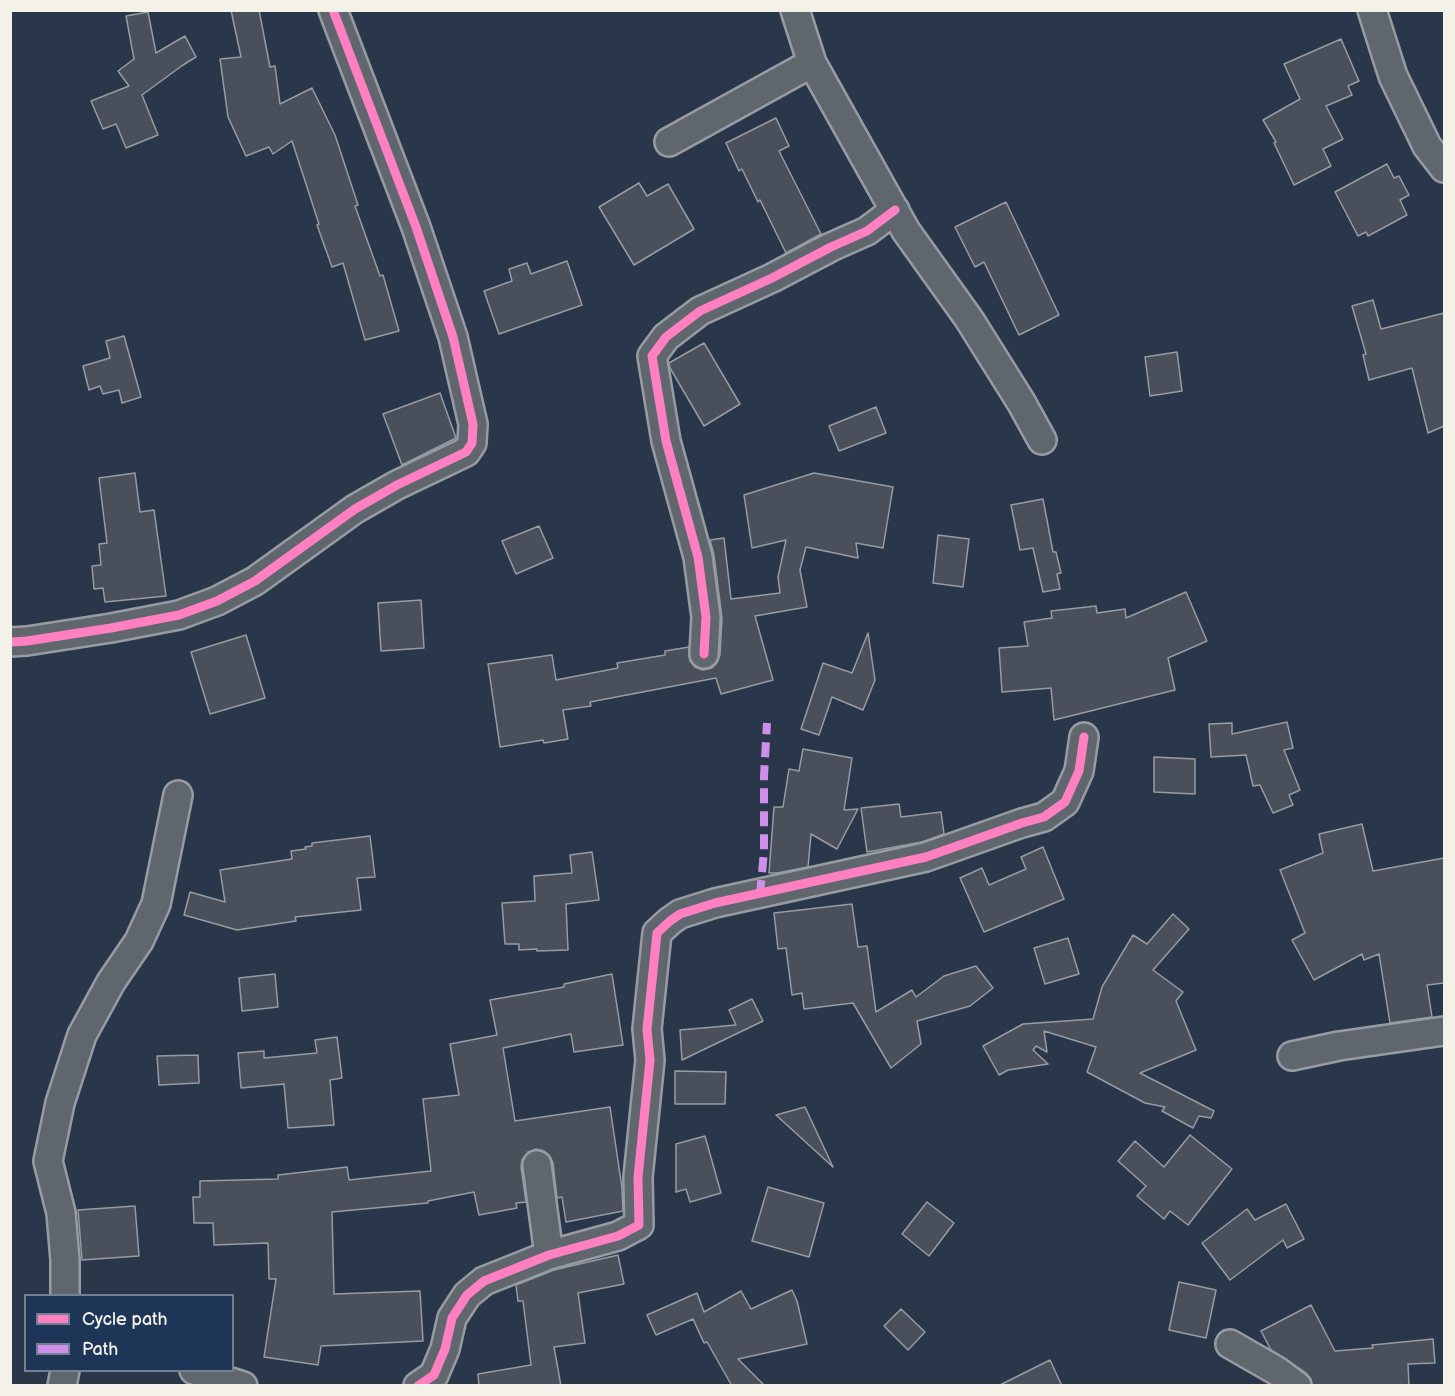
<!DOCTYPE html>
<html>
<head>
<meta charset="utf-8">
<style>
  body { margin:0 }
  #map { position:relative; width:1455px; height:1396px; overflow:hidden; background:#2a374a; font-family:"Balsamiq Sans",sans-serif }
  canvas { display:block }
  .frame { position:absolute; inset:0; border:12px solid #f4f1e8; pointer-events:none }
  .legend { position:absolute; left:24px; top:1294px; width:210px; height:78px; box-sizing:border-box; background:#1d3557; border:2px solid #738091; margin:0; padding:8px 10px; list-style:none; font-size:18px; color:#f4f1e8 }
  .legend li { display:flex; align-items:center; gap:12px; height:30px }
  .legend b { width:30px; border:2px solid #738091 }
</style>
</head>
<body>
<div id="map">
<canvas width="1455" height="1396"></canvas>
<div class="frame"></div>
<ul class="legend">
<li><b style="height:8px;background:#ff80c0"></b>Cycle path</li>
<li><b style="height:8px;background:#ce8fe9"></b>Path</li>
</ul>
</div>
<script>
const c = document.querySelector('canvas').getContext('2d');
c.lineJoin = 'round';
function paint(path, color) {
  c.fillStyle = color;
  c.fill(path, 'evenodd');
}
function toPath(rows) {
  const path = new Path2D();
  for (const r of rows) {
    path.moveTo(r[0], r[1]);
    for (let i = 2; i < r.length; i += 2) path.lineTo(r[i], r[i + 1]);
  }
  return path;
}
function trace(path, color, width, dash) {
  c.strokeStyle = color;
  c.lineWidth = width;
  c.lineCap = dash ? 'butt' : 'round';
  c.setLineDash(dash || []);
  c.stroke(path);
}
const building = toPath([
  [231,10,259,10,270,67,275,66,280,104,312,88,335,135,358,205,355,206,380,276,383,275,399,331,365,340,343,263,332,267,317,225,319,224,292,141,273,154,269,147,246,156,228,117,220,59,241,57,231,10],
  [148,12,156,53,185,36,196,57,183,65,142,95,158,135,126,148,116,124,103,129,91,101,129,86,118,71,134,59,126,16,148,12],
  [1341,39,1359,81,1348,86,1352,95,1326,106,1343,139,1323,149,1331,166,1294,185,1274,143,1276,142,1263,120,1300,99,1284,64,1341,39],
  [776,118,789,146,779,151,821,234,786,253,760,200,758,202,742,169,739,171,726,143,776,118],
  [1387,164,1394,178,1399,176,1409,195,1400,200,1407,215,1368,236,1366,232,1358,236,1335,192,1387,164],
  [639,183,647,196,668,184,694,229,634,265,599,207,639,183],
  [1006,202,1059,315,1019,335,984,262,975,267,955,227,1006,202],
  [567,261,582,305,499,334,484,291,512,281,509,269,527,263,531,274,567,261],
  [1373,300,1381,329,1444,313,1444,426,1428,433,1412,368,1369,380,1363,355,1366,354,1352,306,1373,300],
  [124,336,141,397,122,403,119,390,103,394,100,386,89,390,83,366,110,358,106,341,124,336],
  [704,343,740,404,704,426,670,368,669,363,704,343],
  [1177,352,1182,391,1150,396,1145,357,1177,352],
  [440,393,456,438,402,465,383,414,440,393],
  [876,407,886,433,839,451,829,426,876,407],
  [135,473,140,512,154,510,166,596,105,602,103,588,94,589,92,566,101,565,99,544,107,543,99,478,135,473],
  [814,473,893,487,883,548,856,543,858,558,806,547,800,570,807,607,755,616,773,680,721,694,716,678,590,702,591,706,563,710,568,739,544,743,543,740,500,747,488,664,552,655,556,680,618,668,617,663,665,655,665,651,689,647,690,661,695,667,703,670,712,668,717,663,720,655,722,618,714,555,710,540,724,538,731,599,780,593,778,577,786,540,752,548,744,495,814,473],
  [1043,499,1053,552,1056,552,1061,573,1057,574,1060,589,1043,592,1033,548,1020,550,1011,505,1043,499],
  [539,526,553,558,516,574,502,541,539,526],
  [938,535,969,539,963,587,933,583,938,535],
  [1186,592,1207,641,1168,658,1175,690,1054,720,1051,688,1002,692,999,648,1028,646,1024,622,1052,618,1051,611,1096,606,1097,613,1125,609,1126,618,1186,592],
  [421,600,424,648,381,651,378,603,421,600],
  [868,633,875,680,863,710,832,697,819,735,801,729,823,663,852,673,868,633],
  [246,635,265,698,210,714,191,652,246,635],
  [1287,722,1293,748,1284,750,1300,790,1289,795,1293,805,1273,813,1260,785,1253,786,1246,755,1211,757,1209,724,1232,723,1232,734,1287,722],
  [803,749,852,758,844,810,858,809,837,849,811,834,808,867,777,873,769,873,774,807,783,807,789,769,799,771,803,749],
  [1154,757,1195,759,1195,794,1154,792,1154,757],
  [899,804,901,817,941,812,944,834,922,842,867,852,861,808,899,804],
  [1362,824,1373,871,1444,858,1444,983,1427,985,1432,1017,1390,1023,1379,954,1364,960,1362,954,1314,980,1292,940,1305,933,1280,870,1323,853,1319,834,1362,824],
  [370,836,375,877,357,878,361,910,295,917,296,921,237,930,184,915,190,892,225,902,220,870,292,859,291,851,306,849,305,847,312,846,312,843,370,836],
  [1043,847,1064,899,984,932,960,878,982,868,989,885,1026,869,1021,857,1043,847],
  [592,852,599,900,566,904,568,950,537,951,537,949,519,950,519,944,505,944,502,903,535,901,534,876,572,873,570,855,592,852],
  [852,904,858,947,867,946,876,1012,912,990,916,997,944,976,976,966,993,988,970,1006,917,1021,921,1044,891,1068,853,1003,804,1009,802,993,792,995,786,948,778,949,774,913,852,904],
  [1173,914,1189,929,1153,970,1183,992,1176,1001,1196,1050,1140,1073,1214,1111,1211,1118,1199,1116,1193,1128,1162,1111,1165,1107,1145,1103,1087,1072,1096,1047,1044,1031,1047,1052,1036,1046,1033,1050,1048,1064,1008,1070,999,1075,983,1046,1023,1024,1093,1019,1102,987,1133,935,1147,944,1173,914],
  [1068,938,1079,974,1045,984,1034,948,1068,938],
  [275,974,278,1007,242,1011,239,978,275,974],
  [612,974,623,1045,574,1052,571,1034,503,1048,515,1121,610,1107,622,1188,623,1211,566,1222,562,1197,557,1198,553,1163,550,1156,544,1151,536,1149,528,1152,522,1160,521,1167,526,1202,516,1203,517,1208,479,1215,474,1192,428,1201,428,1203,332,1212,334,1294,420,1291,423,1341,321,1346,318,1365,264,1357,276,1279,269,1279,268,1243,214,1245,213,1223,194,1223,193,1197,200,1197,200,1181,278,1179,278,1175,347,1167,349,1180,431,1171,423,1099,459,1095,450,1044,497,1035,490,1000,564,987,564,984,612,974],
  [752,999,763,1021,682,1060,680,1030,736,1025,729,1010,752,999],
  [337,1037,342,1078,330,1080,334,1125,288,1128,284,1084,241,1088,238,1053,264,1051,264,1058,317,1053,315,1040,337,1037],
  [198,1055,199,1083,159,1085,157,1056,198,1055],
  [675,1071,726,1072,725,1104,675,1104,675,1071],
  [805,1107,833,1167,776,1115,805,1107],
  [1190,1135,1232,1169,1188,1225,1170,1211,1164,1219,1137,1196,1146,1186,1118,1161,1135,1141,1164,1167,1190,1135],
  [705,1136,721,1193,690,1202,686,1189,676,1192,676,1144,705,1136],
  [768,1187,824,1203,809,1257,752,1241,768,1187],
  [927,1202,954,1223,929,1256,902,1234,927,1202],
  [1286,1204,1304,1239,1287,1248,1283,1240,1230,1280,1202,1243,1247,1209,1255,1220,1286,1204],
  [135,1206,139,1256,82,1260,78,1210,135,1206],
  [618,1255,624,1284,578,1293,585,1343,554,1347,561,1386,479,1386,478,1374,531,1365,523,1301,518,1301,516,1285,554,1270,618,1255],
  [1179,1282,1216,1290,1206,1338,1169,1330,1179,1282],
  [792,1290,797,1301,807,1344,738,1359,765,1386,732,1386,707,1342,704,1343,693,1319,656,1335,647,1315,697,1293,704,1312,741,1291,751,1309,792,1290],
  [1311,1305,1335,1351,1373,1348,1372,1345,1433,1339,1435,1363,1408,1364,1409,1386,1312,1386,1311,1379,1306,1373,1271,1350,1261,1331,1311,1305],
  [901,1309,925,1332,908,1350,884,1326,901,1309],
  [1050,1360,1062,1386,998,1386,1050,1360]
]);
paint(building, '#4a4f5c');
trace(building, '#979ca3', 1.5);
const minor = toPath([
  [795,10,812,63,906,231,969,319,1021,402,1042,440],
  [1372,10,1393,76,1427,146,1444,168],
  [669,142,812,63],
  [10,642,27,641,111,628,179,615,217,601,255,581,355,509,397,485,466,452,472,443,473,424,453,337,416,227,333,10],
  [704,654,706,617,698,557,666,441,652,356,666,337,700,311,772,278,831,247,867,231,895,210],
  [1292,1056,1339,1046,1444,1031],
  [537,1165,549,1255],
  [65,1296,65,1260,61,1213,48,1161,60,1103,82,1035,111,982,139,941,156,904,178,795],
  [1230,1344,1277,1371,1297,1386],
  [194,1370,243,1386],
  [62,1386,65,1370],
  [418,1386,434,1375,445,1349,452,1318,467,1295,484,1281,549,1255,618,1236,639,1225,638,1177,650,1060,647,1029,657,933,670,921,680,914,715,903,926,857,1022,823,1044,817,1065,802,1079,771,1084,737]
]);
trace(minor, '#979ca3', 32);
trace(minor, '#60666e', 27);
trace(toPath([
  [760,895,764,851,764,776,767,723]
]), '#ce8fe9', 8, [15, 8]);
trace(toPath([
  [10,642,27,641,111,628,179,615,217,601,255,581,355,509,397,485,466,452,472,443,473,424,453,337,416,227,333,10],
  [704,654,706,617,698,557,666,441,652,356,666,337,700,311,772,278,831,247,867,231,895,210],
  [418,1386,434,1375,445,1349,452,1318,467,1295,484,1281,549,1255,618,1236,639,1225,638,1177,650,1060,647,1029,657,933,670,921,680,914,715,903,926,857,1022,823,1044,817,1065,802,1079,771,1084,737]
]), '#ff80c0', 9);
</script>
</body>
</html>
